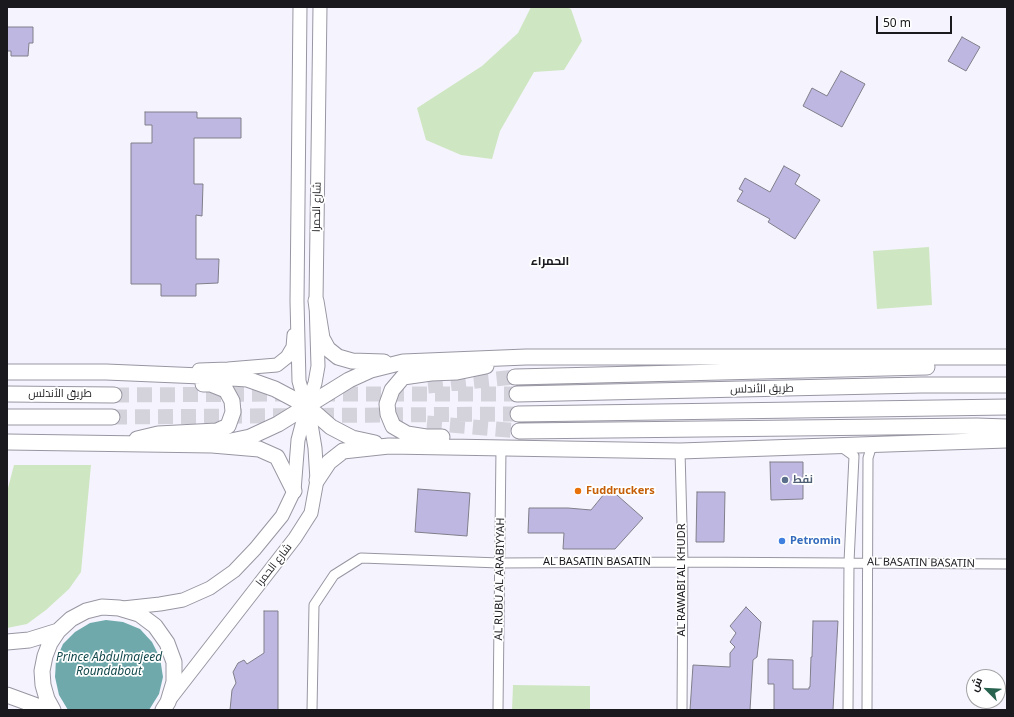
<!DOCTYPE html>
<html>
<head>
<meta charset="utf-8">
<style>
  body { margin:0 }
  #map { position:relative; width:1014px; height:717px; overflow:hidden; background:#f5f4fe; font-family:"Noto Sans",Cairo,sans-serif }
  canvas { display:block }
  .frame { position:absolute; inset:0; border:8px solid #1a191e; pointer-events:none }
  .north { position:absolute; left:966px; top:669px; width:40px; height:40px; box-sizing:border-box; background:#fff; border:1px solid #a3a3a5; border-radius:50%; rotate:294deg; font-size:11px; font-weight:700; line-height:16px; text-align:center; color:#1a191e }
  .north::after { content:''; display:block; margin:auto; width:14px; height:18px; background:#27634e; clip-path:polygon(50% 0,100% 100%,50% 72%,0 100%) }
  .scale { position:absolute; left:876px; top:16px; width:76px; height:18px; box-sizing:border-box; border:2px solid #1a191e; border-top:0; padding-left:5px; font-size:12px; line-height:14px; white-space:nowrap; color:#1a191e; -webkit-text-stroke:3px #fff; paint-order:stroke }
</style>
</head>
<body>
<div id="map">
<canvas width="1014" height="717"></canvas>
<div class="frame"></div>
<div class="north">ش</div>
<div class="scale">50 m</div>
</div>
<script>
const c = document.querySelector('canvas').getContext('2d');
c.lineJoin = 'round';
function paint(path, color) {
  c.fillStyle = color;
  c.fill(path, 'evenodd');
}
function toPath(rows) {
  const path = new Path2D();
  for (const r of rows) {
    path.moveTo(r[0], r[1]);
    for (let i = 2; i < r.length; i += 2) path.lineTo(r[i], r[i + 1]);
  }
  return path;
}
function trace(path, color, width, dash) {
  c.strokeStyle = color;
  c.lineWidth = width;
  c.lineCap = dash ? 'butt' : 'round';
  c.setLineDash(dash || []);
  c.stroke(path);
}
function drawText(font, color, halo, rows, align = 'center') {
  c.font = font + ' "Noto Sans",Cairo,sans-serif';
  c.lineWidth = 3.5;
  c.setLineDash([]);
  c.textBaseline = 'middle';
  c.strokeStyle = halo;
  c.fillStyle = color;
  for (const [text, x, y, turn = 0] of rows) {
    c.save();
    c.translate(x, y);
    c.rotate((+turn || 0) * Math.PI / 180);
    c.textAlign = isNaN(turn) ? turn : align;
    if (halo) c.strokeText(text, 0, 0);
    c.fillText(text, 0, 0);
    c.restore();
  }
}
paint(toPath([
  [531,7,566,7,571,9,582,41,564,70,534,72,500,131,492,159,461,155,426,140,417,108,482,66,518,33],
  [929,247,932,305,877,309,873,251],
  [14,465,91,465,81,572,69,589,46,610,27,624,7,628,7,492],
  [513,685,590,686,590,710,512,710]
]), '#cfe6c2');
paint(toPath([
  [106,620,123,622,140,629,152,642,160,658,163,677,159,694,149,710,68,710,59,695,55,677,56,660,63,644,75,632,90,623]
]), '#6fa9ac');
const building = toPath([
  [7,27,33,27,33,43,29,43,28,56,11,56,11,51,7,51,7,27],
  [962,37,980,47,966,71,948,61,962,37],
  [841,71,865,84,842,127,803,106,812,88,827,96,841,71],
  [145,112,197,112,197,118,241,118,241,138,194,138,194,184,203,184,202,216,196,215,196,259,219,259,218,283,196,284,196,296,161,296,161,284,131,284,131,143,152,143,152,125,145,125,145,112],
  [784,166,800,175,795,184,820,200,795,239,768,222,770,219,737,201,743,191,739,189,745,178,770,192,784,166],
  [770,462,803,462,803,499,771,500,770,462],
  [609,488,643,518,615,549,563,549,564,533,528,533,529,508,568,508,591,510,609,488],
  [418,489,470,493,467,536,415,532,418,489],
  [697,492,725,492,724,542,696,542,697,492],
  [746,607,761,622,757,657,753,660,750,710,690,710,693,665,730,667,730,653,735,647,730,642,736,633,730,626,746,607],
  [264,611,278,611,278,710,230,710,232,690,236,683,233,672,238,663,244,660,247,664,264,653,264,611],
  [813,621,838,621,833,710,774,710,774,684,768,684,768,659,793,660,793,689,809,689,809,687,810,687,811,657,812,657,813,621]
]);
paint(building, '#beb7e1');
trace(building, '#807e8a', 1);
trace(toPath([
  [428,386,515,377],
  [320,394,517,394],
  [114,395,288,394],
  [112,417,518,414],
  [427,423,519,431]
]), '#d4d3dc', 15, [15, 8]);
const minor = toPath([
  [840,446,854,456,849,562,848,710],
  [680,451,683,562,682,710],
  [312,710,314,605,334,575,361,558,500,563,683,562,1007,564],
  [498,710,501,448],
  [867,710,868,458,872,445]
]);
const secondary = toPath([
  [199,370,228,369,277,365,287,357,293,347,294,335],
  [123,608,160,604,183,600,210,588,234,571,255,549,282,516,294,491,298,440,307,406,315,383,318,366,316,301,320,7],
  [170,699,295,538,311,513,317,480,315,448,311,424,299,381,297,301,300,7]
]);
const primary = toPath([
  [316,301,322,338,328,349,338,357,352,361,384,362],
  [7,372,106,372,201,376,247,379,275,389,307,406,331,427,352,438,375,443],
  [515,377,927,367],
  [7,394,114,395],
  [517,394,921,385,1007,385],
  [518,414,1007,407],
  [7,417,112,417],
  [519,431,977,426,1007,427],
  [442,437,426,437,407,434,393,426,388,414,387,404,392,390,403,377,431,373,457,372,486,366],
  [137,439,158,434,217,431,228,426,233,412,232,401,226,390,211,384,203,384],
  [7,442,212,445,259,449,277,457,294,491],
  [212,445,250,437,278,424,349,380,371,370,403,362,526,357,1007,357],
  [317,480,329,462,343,451,389,446,680,451,1007,440],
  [7,642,29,640,58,631],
  [7,695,48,710],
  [53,710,47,699,43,685,42,671,45,656,50,643,58,631,71,619,86,611,102,607,119,608,139,614,155,626,167,643,174,662,174,682,168,702,163,710]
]);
trace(minor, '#9896a2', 11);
trace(secondary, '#9896a2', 15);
trace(primary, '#9896a2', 17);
trace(minor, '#fff', 9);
trace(secondary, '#fff', 13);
trace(primary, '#fff', 15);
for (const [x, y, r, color] of [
  [785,480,4,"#5c6f8a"],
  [578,491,4,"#e8710a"],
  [782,541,4,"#3f7fe0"]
]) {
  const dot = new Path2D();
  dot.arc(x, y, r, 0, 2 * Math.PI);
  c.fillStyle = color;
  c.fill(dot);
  trace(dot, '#fff', 1.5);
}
drawText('11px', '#1a191e', '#fff', [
  ["شارع الحمرا",317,207,-89],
  ["طريق الأندلس",762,389,-1],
  ["طريق الأندلس",60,394],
  ["AL BASATIN BASATIN",597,562],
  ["AL BASATIN BASATIN",921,563,1],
  ["شارع الحمرا",274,565,-52],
  ["AL RUBU AL ARABIYYAH",500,579,-89],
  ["AL RAWABI AL KHUDR",682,580,-90]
]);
drawText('bold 11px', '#4e5e75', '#fff', [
  ["نفط",793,480]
], 'left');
drawText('bold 11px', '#c56008', '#fff', [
  ["Fuddruckers",586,491]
], 'left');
drawText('bold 11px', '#366cbe', '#fff', [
  ["Petromin",790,541]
], 'left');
drawText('bold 12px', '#1a191e', '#fff', [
  ["الحمراء",550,262]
]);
drawText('italic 12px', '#14494c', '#fff', [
  ["Prince Abdulmajeed",109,658],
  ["Roundabout",109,672]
]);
</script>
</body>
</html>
